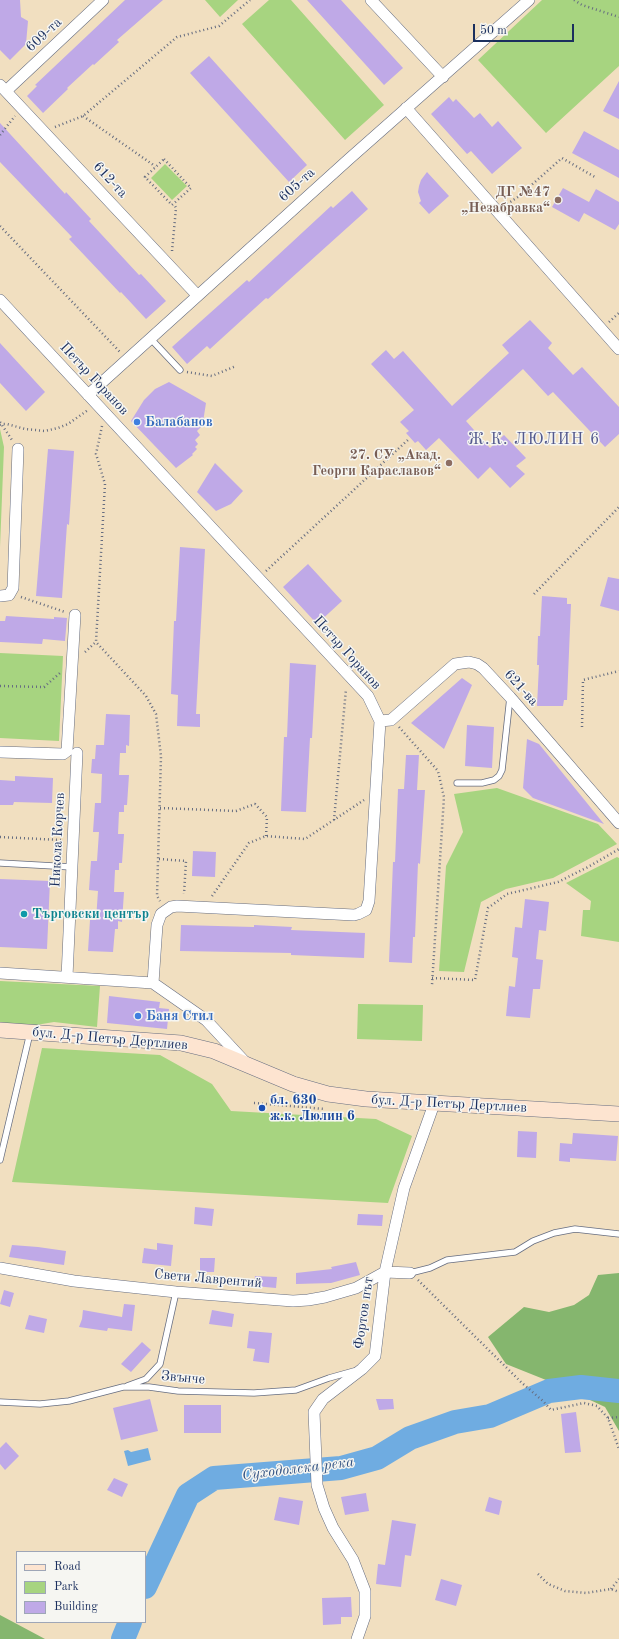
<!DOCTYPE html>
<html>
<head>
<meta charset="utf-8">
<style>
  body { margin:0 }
  #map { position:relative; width:619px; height:1639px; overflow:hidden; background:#f1dfc0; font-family:"Old Standard TT",serif }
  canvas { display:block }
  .legend { position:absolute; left:16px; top:1551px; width:130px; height:72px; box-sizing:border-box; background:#f6f6f2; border:1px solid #9ea6b7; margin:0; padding:5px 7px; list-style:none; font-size:12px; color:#1b2f5e }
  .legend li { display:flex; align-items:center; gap:8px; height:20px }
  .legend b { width:20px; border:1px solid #9ea6b7 }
  .scale { position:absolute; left:473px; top:24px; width:101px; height:18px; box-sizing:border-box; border:2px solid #1b2f5e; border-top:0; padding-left:5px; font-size:12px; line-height:14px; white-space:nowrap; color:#1b2f5e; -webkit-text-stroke:3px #f6f6f2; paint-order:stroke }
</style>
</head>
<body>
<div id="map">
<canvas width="619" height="1639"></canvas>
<ul class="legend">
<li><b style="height:5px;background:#fde4d0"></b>Road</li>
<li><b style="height:11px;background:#a7d480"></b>Park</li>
<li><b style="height:11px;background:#bfa9e7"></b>Building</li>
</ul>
<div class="scale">50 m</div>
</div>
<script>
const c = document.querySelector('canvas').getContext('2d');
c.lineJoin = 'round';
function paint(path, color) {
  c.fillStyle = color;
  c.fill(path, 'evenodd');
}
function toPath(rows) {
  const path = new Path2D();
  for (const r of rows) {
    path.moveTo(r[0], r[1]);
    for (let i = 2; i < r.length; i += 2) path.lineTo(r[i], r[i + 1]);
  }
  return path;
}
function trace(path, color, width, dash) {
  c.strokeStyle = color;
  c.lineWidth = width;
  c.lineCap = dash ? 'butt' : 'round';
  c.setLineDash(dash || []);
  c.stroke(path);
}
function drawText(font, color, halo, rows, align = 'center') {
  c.font = font + ' "Old Standard TT",serif';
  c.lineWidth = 3;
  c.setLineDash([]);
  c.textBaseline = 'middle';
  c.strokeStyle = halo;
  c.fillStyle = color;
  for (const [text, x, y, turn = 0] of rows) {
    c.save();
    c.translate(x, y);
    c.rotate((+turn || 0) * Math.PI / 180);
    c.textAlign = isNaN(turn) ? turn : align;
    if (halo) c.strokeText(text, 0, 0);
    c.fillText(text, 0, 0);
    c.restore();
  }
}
paint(toPath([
  [205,0,238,0,220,17],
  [269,0,291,0,384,105,345,140,242,24],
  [542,0,619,0,619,66,546,133,478,60],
  [165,164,187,186,172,200,151,178],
  [0,429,4,447,0,547],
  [0,653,63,656,59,741,0,738],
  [497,788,598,824,617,844,553,878,506,889,481,902,464,972,439,971,446,866,463,832,454,794],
  [617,857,619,858,619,942,581,936,583,910,590,910,591,901,566,883],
  [0,981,100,986,97,1027,54,1022,30,1026,0,1023],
  [358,1004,423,1005,422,1041,357,1039],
  [42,1048,160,1055,212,1084,231,1111,376,1119,412,1136,388,1203,12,1182]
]), '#a7d480');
paint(toPath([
  [619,1273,619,1431,605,1407,556,1384,506,1364,488,1337,524,1307,549,1312,574,1305,589,1295,598,1275],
  [0,1615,45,1639,0,1639]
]), '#85b66e');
paint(toPath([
  [148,1448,151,1460,128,1466,124,1451,128,1450,131,1452]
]), '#6face1');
trace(toPath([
  [145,1587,188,1495,214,1478,341,1468,377,1458,410,1438,455,1422,490,1416,549,1391,581,1387,619,1391],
  [123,1639,130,1622]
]), '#6face1', 24);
paint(toPath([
  [0,0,20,0,21,17,28,21,26,44,10,60,0,50],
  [125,0,163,0,117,40,119,42,94,65,93,64,67,88,68,89,43,113,27,96,37,86,35,85],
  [307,0,341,0,403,68,384,85],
  [209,56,307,165,289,182,190,73],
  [619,81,619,119,603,111],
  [449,97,453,102,456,99,474,118,480,113,492,127,498,121,522,148,492,174,471,151,467,154,431,114],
  [0,123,65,194,66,192,91,219,89,221,139,275,141,274,166,301,146,319,121,292,120,293,69,239,72,237,0,162],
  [584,131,619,150,619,178,572,153],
  [427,172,449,196,429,214,419,203,421,201,418,192,419,186,421,180],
  [563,188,589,202,596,189,619,202,619,224,615,230,584,213,579,222,552,207],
  [352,191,368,209,268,299,266,298,210,349,207,346,187,364,172,347,247,280,249,282,331,206,333,208],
  [530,320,552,343,548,348,573,375,582,367,619,407,619,434,605,447,553,392,548,396,523,369,466,421,490,448,504,435,526,458,516,466,525,474,510,488,490,467,478,479,439,438,426,450,418,441,415,443,406,433,409,431,400,422,414,410,371,364,386,350,394,359,403,351,452,406,509,353,502,345],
  [0,343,45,392,26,411,0,383],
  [169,382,206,403,203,422,200,425,201,427,197,431,200,435,195,440,198,444,195,447,197,449,192,454,193,455,176,468,131,421,144,400,155,389],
  [48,449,74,451,69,525,67,524,62,598,36,596],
  [215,463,243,491,231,504,216,511,197,492],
  [180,547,205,549,196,714,200,714,200,727,177,726,178,695,171,694,174,621,176,621],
  [308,564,342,601,317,624,283,587],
  [608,577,619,579,619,611,600,606],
  [542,596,567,598,567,604,571,604,567,700,564,700,563,706,537,706,539,665,537,665,538,636,540,636],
  [6,616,54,619,54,617,67,618,65,641,43,639,42,644,0,642,0,621,5,621],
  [290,663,316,665,312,738,310,738,306,812,281,811,284,737,287,737],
  [462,678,472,685,444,749,411,723],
  [106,714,130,715,129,746,126,745,126,753,120,753,119,775,129,775,127,805,124,805,124,812,119,812,118,834,124,834,122,863,119,863,119,870,115,870,114,892,124,892,122,922,118,921,118,929,115,929,113,952,88,951,90,920,96,920,98,891,89,890,91,861,97,861,99,832,93,832,95,803,101,803,102,774,91,773,92,759,95,759,96,745,104,745],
  [467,725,494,727,492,768,465,766],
  [527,739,539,744,604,824,533,798,523,788],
  [406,755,419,755,417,790,425,790,420,864,418,863,415,937,413,937,412,963,389,962,393,862,395,862,398,789,404,789],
  [15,776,53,778,52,803,14,802,13,805,0,805,0,780,15,781],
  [193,851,216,852,215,877,192,876],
  [0,879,50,881,47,949,0,947],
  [525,899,549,902,546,931,539,930,536,959,543,960,540,989,533,989,530,1018,506,1016,509,986,515,987,518,958,512,957,515,927,522,928],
  [181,925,254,927,254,925,292,927,291,930,365,933,364,958,291,955,291,953,180,951],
  [109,996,160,1002,159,1008,169,1009,167,1029,107,1023],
  [518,1131,537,1132,536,1158,517,1157],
  [573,1133,618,1136,616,1161,570,1158,570,1162,559,1161,560,1143,572,1144],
  [195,1207,214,1209,212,1226,194,1224],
  [358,1214,383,1215,382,1226,357,1225],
  [157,1243,173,1245,171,1266,142,1263,144,1248,157,1250],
  [12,1245,38,1247,66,1251,64,1265,9,1257],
  [200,1258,215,1258,214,1272,200,1272],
  [356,1262,360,1275,331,1283,296,1284,296,1273,332,1269,331,1267],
  [255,1276,277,1277,276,1288,254,1286],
  [4,1290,14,1293,10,1307,0,1304],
  [124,1304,135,1305,132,1331,108,1328,107,1331,79,1327,82,1319,83,1310,122,1317],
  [212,1310,234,1314,232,1327,209,1324],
  [29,1315,47,1319,44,1333,25,1329],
  [249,1331,272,1333,269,1363,253,1361,255,1349,247,1348],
  [142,1342,151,1350,131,1372,121,1364],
  [150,1399,158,1431,121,1440,113,1408],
  [376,1399,393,1399,394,1409,379,1410],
  [184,1405,221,1405,221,1433,184,1433],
  [576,1412,581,1452,565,1453,561,1414],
  [6,1442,19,1456,5,1470,0,1464,0,1448],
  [114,1478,128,1484,122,1497,107,1490],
  [366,1493,369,1511,345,1515,341,1497],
  [279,1497,303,1501,299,1525,274,1520],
  [489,1497,502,1501,499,1515,485,1511],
  [392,1520,416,1524,411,1556,405,1555,401,1587,376,1584,378,1564,385,1565],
  [441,1579,462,1585,456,1606,435,1600],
  [351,1597,352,1617,341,1617,341,1624,323,1625,322,1598]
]), '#bfa9e7');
const lane = toPath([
  [150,338,180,370],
  [457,783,482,783,494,780,499,776,502,770,510,697],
  [0,863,72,867],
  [0,1160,30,1033],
  [410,1273,430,1268,447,1260,515,1252,533,1241,554,1233,575,1229,619,1234],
  [127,1386,146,1379,160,1364,176,1292],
  [0,1402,40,1404,69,1401,123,1387,149,1387,178,1391,254,1393,296,1390,329,1378,354,1371]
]);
const street = toPath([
  [371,0,443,77],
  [0,85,197,295],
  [6,91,103,0],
  [406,108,619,349],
  [0,300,368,696,380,721,369,901,366,910,358,914,354,915,177,906,171,907,161,914,157,925,153,983],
  [88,395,349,159,529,0],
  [0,596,9,595,13,588,18,449],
  [380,721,391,720,455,664,469,662,477,664,483,668,510,697,619,823],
  [0,752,63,754,67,751,75,615],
  [0,973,153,983,206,1020,245,1062],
  [67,977,77,753],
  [0,1268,74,1281,176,1292,293,1301,308,1300,325,1297,356,1288,385,1272,410,1273],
  [357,1639,365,1616,365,1591,353,1560,333,1528,324,1508,317,1485,314,1412,323,1399,362,1369,375,1356,385,1272,404,1188,434,1104]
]);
const secondary = toPath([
  [0,1030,181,1043,214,1051,293,1084,328,1094,366,1099,619,1114]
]);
trace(lane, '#666d80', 7);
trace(street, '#666d80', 12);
trace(secondary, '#666d80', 16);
trace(toPath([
  [574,0,582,5,619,17],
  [83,116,152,164,155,167],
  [55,127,83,116,177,37,219,26,250,0],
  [0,135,15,116],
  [164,159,191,188,172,205,145,177,164,159],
  [507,204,518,197,562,158,595,177],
  [0,226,120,352],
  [172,251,176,208,174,204],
  [609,322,619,313],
  [187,372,212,376,236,366],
  [0,422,12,440],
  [0,425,2,424,7,424,25,429,45,431,58,428,68,424,88,410],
  [102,426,96,454,105,484,96,642,146,696,156,714,161,756,157,896,160,901],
  [266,571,410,438],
  [534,594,619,507],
  [21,597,65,612],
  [85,652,96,642],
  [0,686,44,687,60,673],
  [399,727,438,771,444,797,432,985],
  [582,727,583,680,619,671],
  [160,808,236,811,255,804,267,817,266,836],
  [334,820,346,689],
  [0,837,61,840],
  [159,859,186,861,184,894],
  [212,896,249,843,266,836,305,839,364,800],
  [432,978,475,980,488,908,507,894,558,882,588,867,619,849],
  [254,1103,325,1109],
  [418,1280,522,1383,543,1401,551,1410,584,1403,597,1406,608,1418,619,1449],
  [608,1418,619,1417],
  [538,1574,548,1584,565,1591,586,1593,611,1589,619,1592],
  [611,1589,619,1579]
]), '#666d80', 2.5, [1, 3]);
trace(lane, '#fff', 5.5);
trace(street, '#fff', 11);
trace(secondary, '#fde4d0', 15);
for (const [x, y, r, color] of [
  [558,200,4,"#8d6e63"],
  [137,422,4,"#3f7fe0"],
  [449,463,4,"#8d6e63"],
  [24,914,4,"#0f9aa8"],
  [138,1016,4,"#3f7fe0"],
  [262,1108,4,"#1a4fb4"]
]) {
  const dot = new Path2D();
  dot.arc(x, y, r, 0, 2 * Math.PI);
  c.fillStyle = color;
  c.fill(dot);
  trace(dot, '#f6f6f2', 1.5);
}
drawText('14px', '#1b2f5e', '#f6f6f2', [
  ["609-та",44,35,-43],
  ["612-та",110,180,47],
  ["605-та",297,185,-42],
  ["Петър Горанов",94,379,47],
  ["Петър Горанов",347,653,48],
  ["621-ва",521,688,48],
  ["Никола Корчев",58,840,-87],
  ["бул. Д-р Петър Дертлиев",110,1039,5],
  ["бул. Д-р Петър Дертлиев",449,1104,3],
  ["Свети Лаврентий",208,1279,5],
  ["Фортов път",364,1313,-82],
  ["Звънче",183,1378,5]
]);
drawText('bold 14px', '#785e54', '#f6f6f2', [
  ["ДГ №47",550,192],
  ["„Незабравка“",550,208],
  ["27. СУ „Акад.",441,455],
  ["Георги Караславов“",441,471]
], 'right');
drawText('bold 14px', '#366cbe', '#f6f6f2', [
  ["Балабанов",145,422],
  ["Баня Стил",146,1016]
], 'left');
drawText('bold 14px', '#0d838f', '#f6f6f2', [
  ["Търговски център",32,914]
], 'left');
drawText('bold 14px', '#164399', '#f6f6f2', [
  ["бл. 630",270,1100],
  ["ж.к. Люлин 6",270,1116]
], 'left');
drawText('italic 15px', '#345485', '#f6f6f2', [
  ["Суходолска река",298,1469,-7]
]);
c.letterSpacing = '1px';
drawText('16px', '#545a8e', '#f6f6f2', [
  ["Ж.К. ЛЮЛИН 6",534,440]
]);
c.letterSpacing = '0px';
</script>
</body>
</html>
